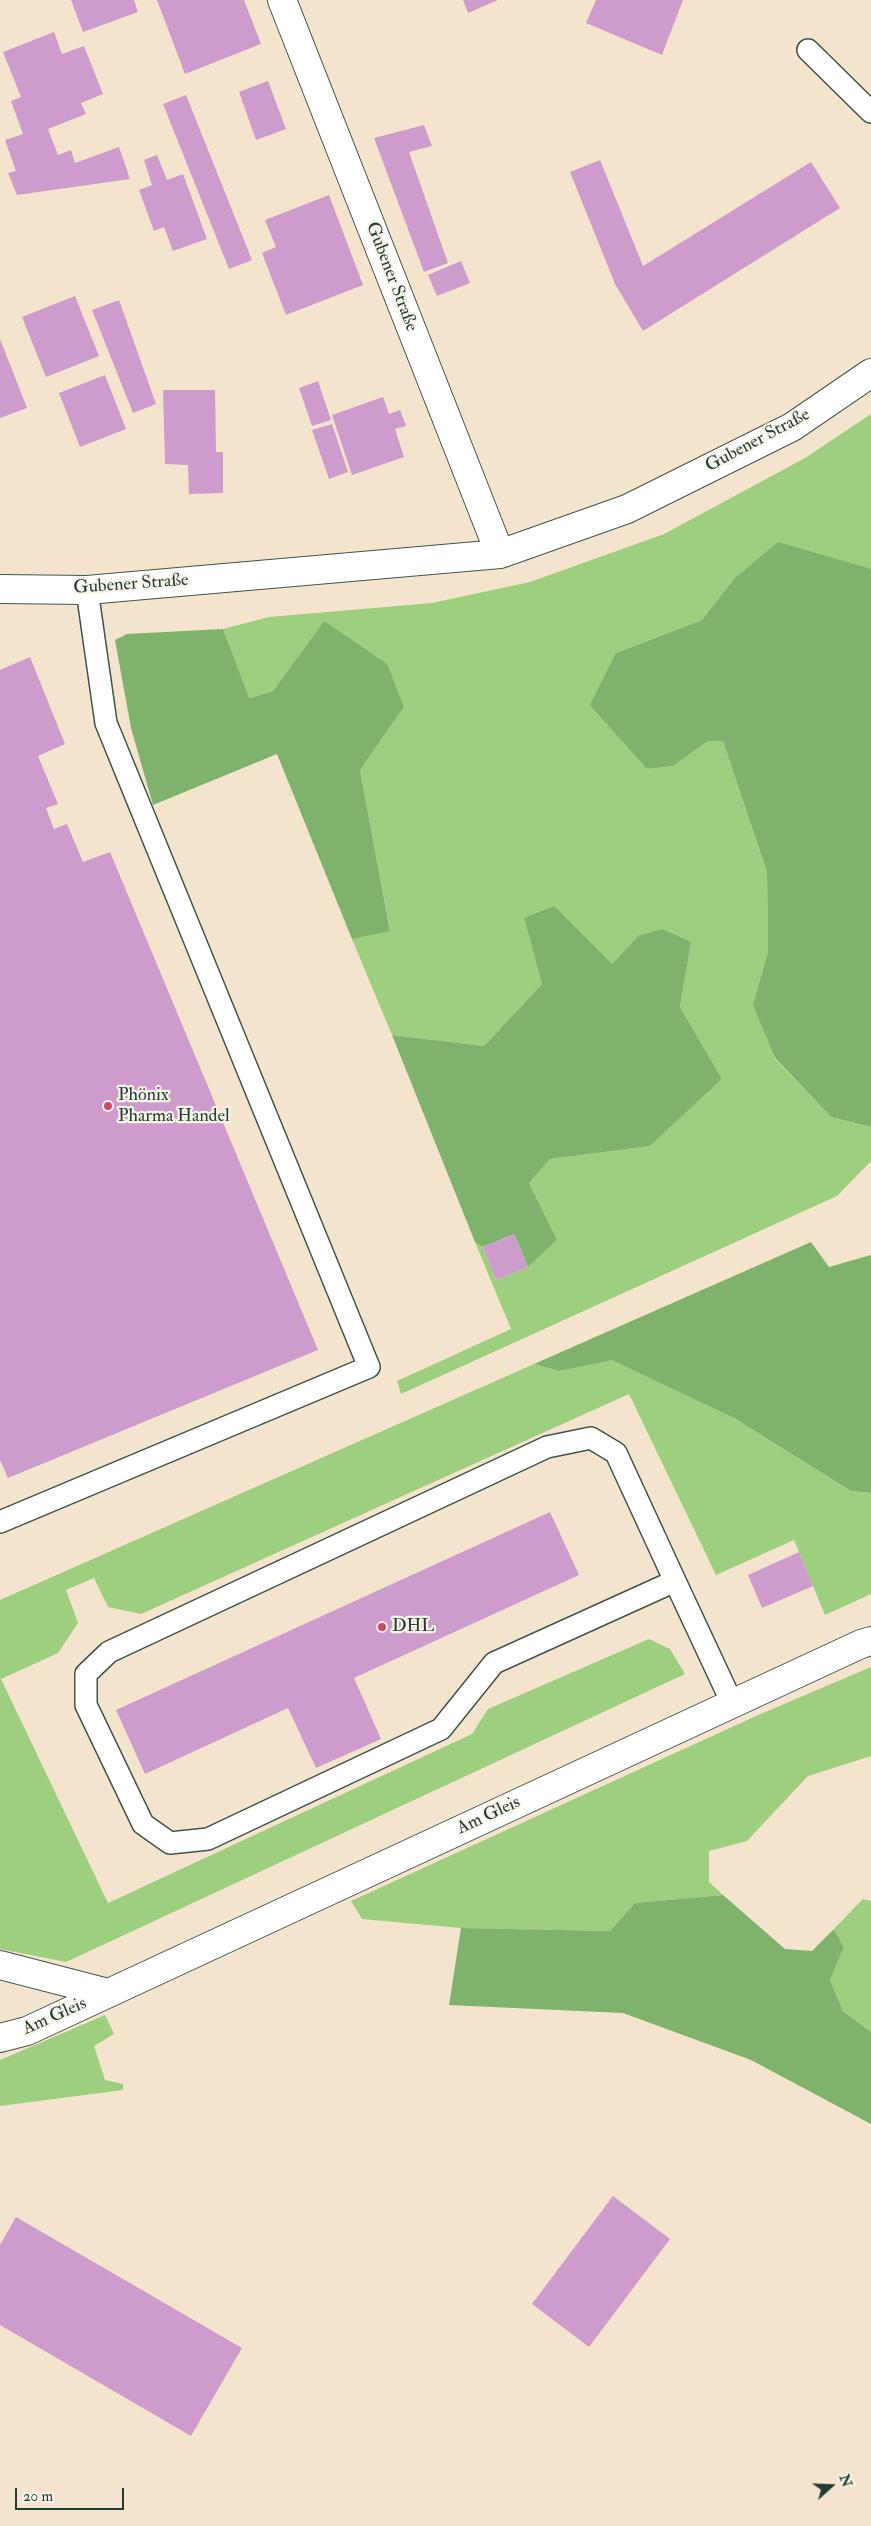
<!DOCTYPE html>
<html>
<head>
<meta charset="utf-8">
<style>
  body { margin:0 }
  #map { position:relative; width:871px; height:2526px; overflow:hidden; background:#f5e4cd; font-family:"IM FELL Double Pica",serif }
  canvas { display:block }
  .north { position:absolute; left:806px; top:2461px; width:50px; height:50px; -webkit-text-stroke:4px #f7f3e8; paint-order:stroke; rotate:70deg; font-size:14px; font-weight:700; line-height:20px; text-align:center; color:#1f3d34 }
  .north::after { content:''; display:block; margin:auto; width:18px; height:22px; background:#1f3d34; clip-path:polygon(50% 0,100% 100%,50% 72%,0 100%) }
  .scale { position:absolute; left:15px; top:2488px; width:109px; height:22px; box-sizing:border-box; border:2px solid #1f3d34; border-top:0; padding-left:6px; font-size:15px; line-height:18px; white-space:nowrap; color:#1f3d34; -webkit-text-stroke:4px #f7f3e8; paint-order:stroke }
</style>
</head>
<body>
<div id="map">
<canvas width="871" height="2526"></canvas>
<div class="north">N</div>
<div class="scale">20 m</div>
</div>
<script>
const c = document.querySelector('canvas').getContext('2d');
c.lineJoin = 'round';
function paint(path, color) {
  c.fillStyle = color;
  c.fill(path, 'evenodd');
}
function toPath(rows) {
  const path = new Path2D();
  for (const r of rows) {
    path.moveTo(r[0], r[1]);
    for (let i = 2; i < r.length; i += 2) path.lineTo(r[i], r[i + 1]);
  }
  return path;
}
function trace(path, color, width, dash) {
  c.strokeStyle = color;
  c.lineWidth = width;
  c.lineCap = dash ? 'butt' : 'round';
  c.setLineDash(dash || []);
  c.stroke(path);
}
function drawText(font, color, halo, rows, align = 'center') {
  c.font = font + ' "IM FELL Double Pica",serif';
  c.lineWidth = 4.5;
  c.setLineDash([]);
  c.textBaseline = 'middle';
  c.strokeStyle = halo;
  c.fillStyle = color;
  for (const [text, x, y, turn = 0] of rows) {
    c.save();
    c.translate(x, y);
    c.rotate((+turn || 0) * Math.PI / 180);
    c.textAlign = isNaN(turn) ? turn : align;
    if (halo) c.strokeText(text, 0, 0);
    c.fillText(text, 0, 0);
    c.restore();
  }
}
paint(toPath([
  [871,414,871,569,734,579,702,620,616,653,620,737,647,769,673,766,708,741,723,741,767,872,768,952,754,1003,775,1059,831,1117,871,1127,871,1161,837,1196,401,1394,397,1381,511,1329,475,1242,483,1247,496,1280,528,1267,557,1240,529,1183,550,1159,650,1146,722,1079,680,1007,691,942,638,936,612,964,524,918,542,984,484,1046,392,1035,352,939,390,930,360,770,404,707,324,621,273,691,248,698,223,629,269,617,432,603,530,582,664,534,805,458],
  [612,1359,734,1418,851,1491,871,1493,871,1594,825,1615,794,1540,716,1575,629,1394,141,1614,108,1607,94,1578,66,1590,78,1623,58,1653,1,1679,108,1903,472,1734,488,1709,649,1639,670,1649,685,1674,66,1962,0,1949,0,1600,534,1364,559,1371],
  [871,1667,871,1756,808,1776,747,1841,709,1851,709,1882,723,1895,635,1903,610,1931,461,1928,362,1919,351,1901,756,1716],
  [863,1899,871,1901,871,2032,843,2011,830,1980,844,1947,834,1929],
  [105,2015,114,2034,94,2046,105,2080,123,2084,123,2090,0,2106,0,2060]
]), '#9dcf7e');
paint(toPath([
  [778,542,871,569,871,1127,831,1117,775,1058,753,1005,768,952,767,872,723,741,708,741,673,766,647,769,590,705,616,653,702,620,734,579],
  [324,621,387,664,404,707,360,770,390,931,352,939,277,754,153,805,131,728,115,640,127,634,223,629,249,698,273,691],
  [554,906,612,964,638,936,662,929,691,942,680,1007,722,1079,650,1146,550,1159,529,1183,557,1240,528,1267,514,1234,483,1247,475,1242,392,1035,484,1046,542,984,524,918],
  [811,1242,829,1267,871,1255,871,1493,851,1491,734,1418,612,1360,559,1371,534,1364],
  [723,1895,785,1949,812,1951,834,1929,844,1947,830,1980,843,2011,871,2032,871,2124,751,2060,623,2013,449,2005,461,1928,610,1931,635,1903]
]), '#7eb26d');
paint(toPath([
  [71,0,134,0,138,12,83,32],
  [157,0,244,0,261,44,185,74],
  [463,0,498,0,468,13],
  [596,0,683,0,662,55,586,23],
  [54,32,62,54,84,46,103,94,81,103,86,114,48,129,58,155,71,150,75,163,119,147,130,179,17,195,8,173,16,171,5,140,23,134,11,101,21,97,3,52],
  [268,81,286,129,256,140,239,92],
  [186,95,252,260,229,269,163,104],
  [424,125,432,146,409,152,448,263,424,272,374,138],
  [157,155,167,180,183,174,207,239,173,251,164,227,154,231,139,190,152,185,144,160],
  [600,160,643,266,811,162,840,208,643,331,615,284,570,172],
  [329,195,363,285,286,315,262,253,276,247,265,220],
  [461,261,470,283,437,296,428,275],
  [75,296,99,356,46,377,22,317],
  [119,300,156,404,133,413,92,310],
  [0,339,27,408,0,418],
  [105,375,126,429,80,447,59,393],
  [318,381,331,420,312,426,299,388],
  [163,390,215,390,216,452,223,452,223,493,189,494,188,465,165,464],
  [383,397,389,414,400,410,406,426,395,429,404,457,352,475,332,415],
  [332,424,348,472,329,479,312,430],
  [30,657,65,744,38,756,58,804,46,808,54,829,67,824,83,862,110,852,318,1350,8,1478,0,1460,0,670],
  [514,1234,528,1267,496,1280,483,1247],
  [550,1512,579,1575,354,1678,381,1739,316,1768,288,1708,145,1774,116,1710],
  [799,1552,813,1586,762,1608,748,1575],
  [613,2196,670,2239,589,2347,532,2304],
  [16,2217,242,2348,191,2436,0,2325,0,2245]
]), '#cd9ccd');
const service = toPath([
  [808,50,871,112],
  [0,1522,369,1367,106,723,87,590],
  [675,1581,494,1663,441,1729,208,1839,170,1843,143,1824,86,1705,86,1674,109,1652,547,1447,591,1438,616,1453,675,1581,732,1703]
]);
const minor = toPath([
  [282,0,500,554],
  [0,589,87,590,500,554,627,509,792,427,871,373],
  [0,1965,108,1993],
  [0,2038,27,2031,861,1644,871,1641]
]);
trace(service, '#3f564b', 24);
trace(minor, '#3f564b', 30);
trace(service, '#fff', 21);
trace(minor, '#fff', 28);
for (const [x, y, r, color] of [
  [108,1106,5,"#d1495b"],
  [382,1627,5,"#d1495b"]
]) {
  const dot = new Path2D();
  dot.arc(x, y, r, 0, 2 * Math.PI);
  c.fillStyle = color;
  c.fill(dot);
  trace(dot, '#f7f3e8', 2);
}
drawText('18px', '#1f3d34', '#f7f3e8', [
  ["Gubener Straße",391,277,69],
  ["Gubener Straße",758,441,-28],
  ["Gubener Straße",131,585,-4],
  ["Am Gleis",489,1816,-25],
  ["Am Gleis",55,2017,-24]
]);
drawText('18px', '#1f3d34', '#f7f3e8', [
  ["Phönix",118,1096],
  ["Pharma Handel",118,1117],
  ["DHL",392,1627]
], 'left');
</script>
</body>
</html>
